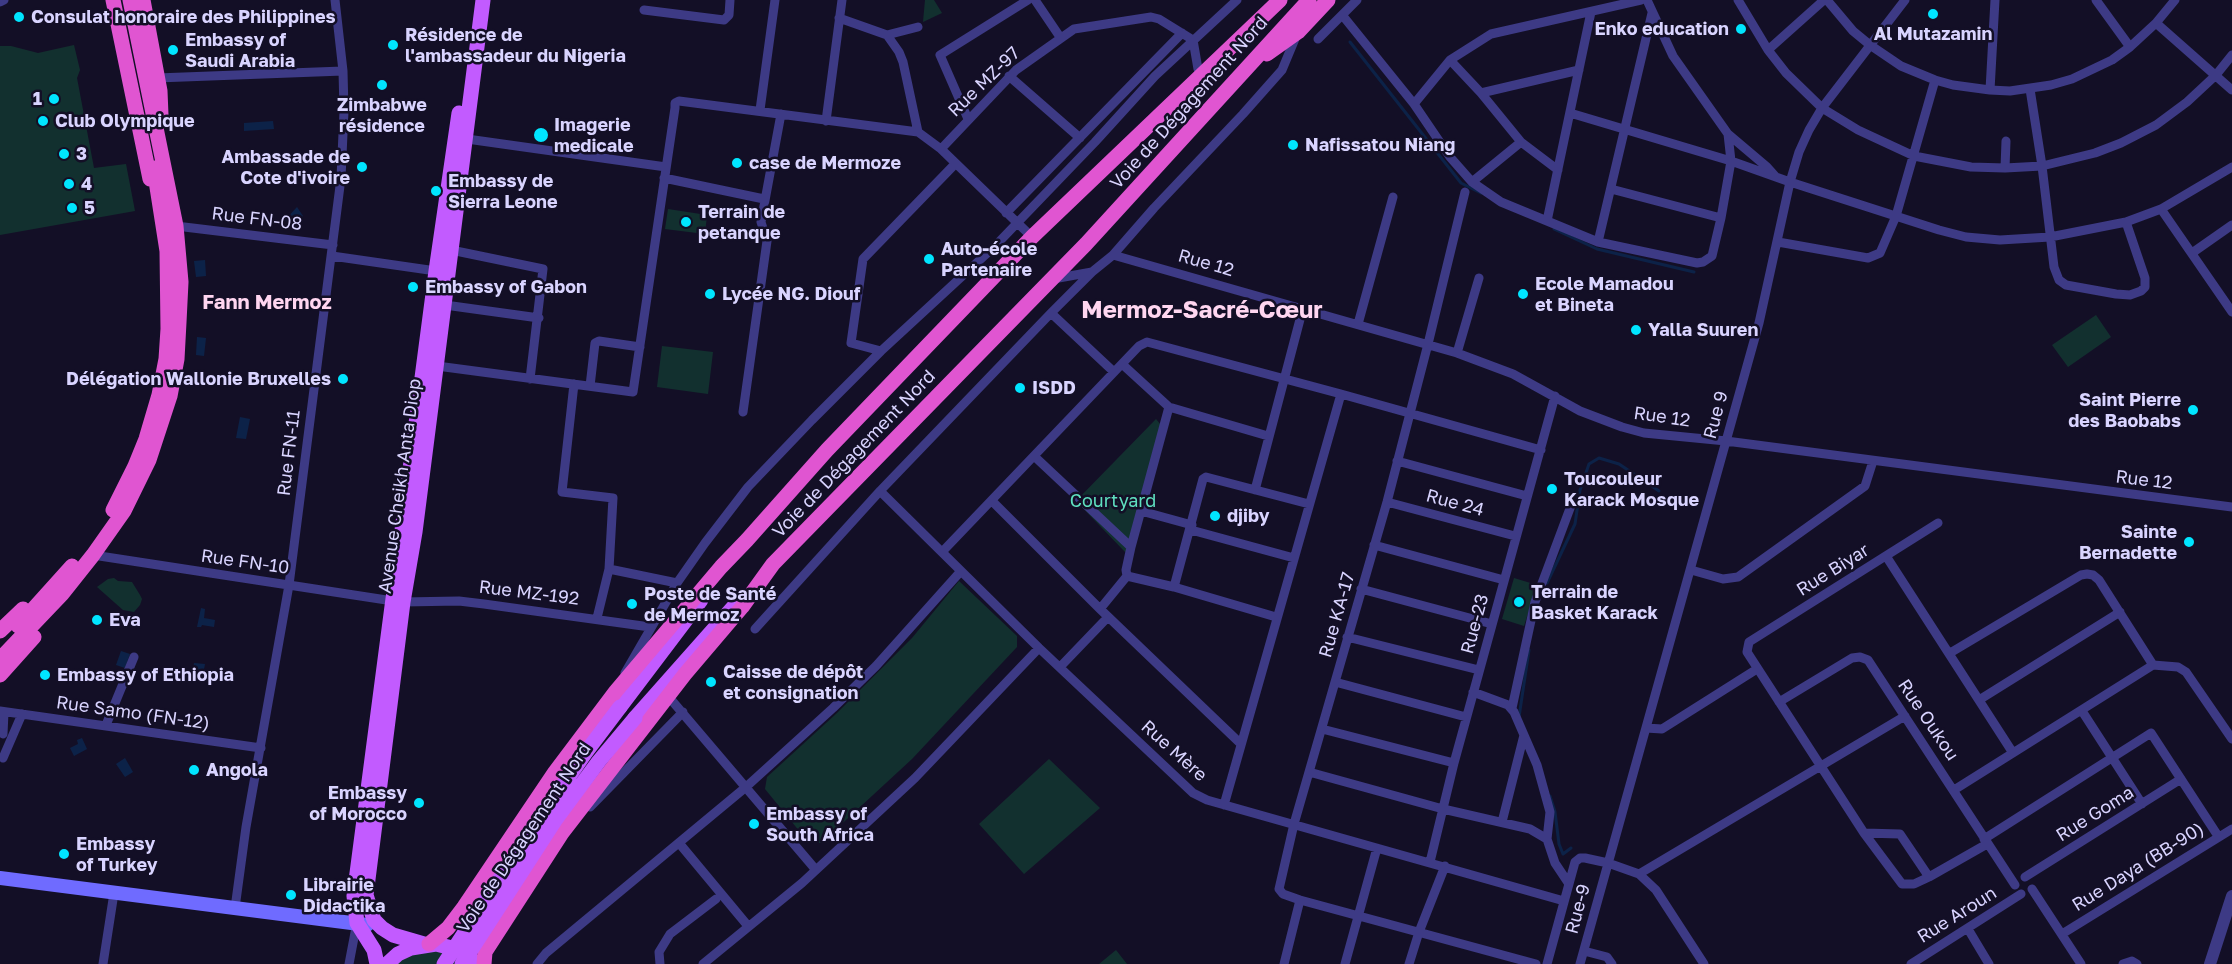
<!DOCTYPE html>
<html>
<head>
<meta charset="utf-8">
<style>
  body { margin:0 }
  canvas { display:block; background:#130f26 }
</style>
</head>
<body>
<canvas width="2232" height="964"></canvas>
<script>
const c = document.querySelector('canvas').getContext('2d');
c.lineJoin = 'round';
function paint(path, color) {
  c.fillStyle = color;
  c.fill(path, 'evenodd');
}
function toPath(rows) {
  const path = new Path2D();
  for (const r of rows) {
    path.moveTo(r[0], r[1]);
    for (let i = 2; i < r.length; i += 2) path.lineTo(r[i], r[i + 1]);
  }
  return path;
}
function trace(path, color, width, dash) {
  c.strokeStyle = color;
  c.lineWidth = width;
  c.lineCap = dash ? 'butt' : 'round';
  c.setLineDash(dash || []);
  c.stroke(path);
}
function drawText(font, color, halo, rows, align = 'center') {
  c.font = font + ' "Golos Text",sans-serif';
  c.lineWidth = 5;
  c.setLineDash([]);
  c.textBaseline = 'middle';
  c.strokeStyle = halo;
  c.fillStyle = color;
  for (const [text, x, y, turn = 0] of rows) {
    c.save();
    c.translate(x, y);
    c.rotate((+turn || 0) * Math.PI / 180);
    c.textAlign = isNaN(turn) ? turn : align;
    if (halo) c.strokeText(text, 0, 0);
    c.fillText(text, 0, 0);
    c.restore();
  }
}
paint(toPath([
  [925,0,934,0,942,13,923,22],
  [74,45,80,70,77,78,94,168,126,164,135,211,0,235,0,46,11,46,38,53],
  [668,209,707,215,705,234,665,229],
  [2096,315,2111,337,2068,367,2052,345],
  [662,346,713,352,708,394,657,387],
  [1156,419,1161,425,1126,553,1076,501],
  [114,578,118,581,132,582,140,595,142,599,140,605,134,612,123,610,97,587,108,579],
  [1514,578,1537,585,1524,626,1502,619],
  [959,581,1017,636,1017,647,912,759,821,843,809,843,765,789,767,777,837,713,912,638],
  [1049,759,1100,808,1024,874,979,824],
  [435,949,470,964,394,964,403,957],
  [1116,950,1127,964,1099,964]
]), '#12302f');
paint(toPath([
  [273,121,274,129,244,131,244,123],
  [297,207,303,216,294,225,289,225,285,220],
  [205,260,206,276,196,277,194,261],
  [197,337,206,338,204,356,196,355],
  [240,417,250,419,246,439,236,438],
  [201,608,205,609,204,618,215,620,214,627,202,625,201,627,197,627],
  [121,651,130,654,125,668,116,665],
  [194,663,205,664,202,680,195,679,196,672,193,671],
  [82,738,87,749,74,756,70,748,78,744,77,740],
  [125,758,133,772,125,777,116,764]
]), '#0c2248');
trace(toPath([
  [1350,42,1461,183,1481,193],
  [1554,229,1597,249,1694,272],
  [1547,583,1575,524,1580,490,1589,464,1599,458,1619,464,1659,491],
  [1519,717,1529,650],
  [1550,796,1555,812,1559,844,1563,854,1571,848]
]), '#0c2248', 3);
trace(toPath([
  [1035,0,1060,37],
  [1738,0,1768,50,1786,73,1822,108,1858,130,1914,156,1971,167,2005,168,2042,166,2095,153,2121,143,2156,125,2187,102,2216,75,2232,55],
  [1827,0,1853,31,1870,45,1901,66,1935,80,1953,85,1990,90,2010,91,2051,85,2072,79,2112,60,2130,47,2156,23,2175,0],
  [2096,0,2130,47],
  [0,2,4,0],
  [644,10,724,20,729,15,730,0],
  [1343,16,1414,104,1450,157,1472,182,1501,202,1598,242,1697,263,1703,262,1712,256,1721,218,1731,161,1728,134,1673,56,1647,0],
  [839,18,887,35,918,27],
  [2156,23,2232,90],
  [887,35,899,52,903,62,918,132],
  [1318,39,1357,0],
  [1768,50,1824,0],
  [1450,60,1481,93,1521,142,1558,170],
  [1009,76,1080,138],
  [157,78,343,71],
  [2030,89,2042,166,2054,267,2059,280,2066,285,2116,294,2130,295,2141,291,2145,287,2145,278,2126,222],
  [1990,90,1995,0],
  [1481,93,1579,70],
  [1414,104,1450,60,1491,34,1641,0],
  [760,110,775,0],
  [1570,113,1731,161,1790,182,1939,230,1966,237,2000,240,2050,237,2126,222,2161,209,2232,167],
  [968,119,940,55,1028,0],
  [826,121,842,0],
  [1728,134,1767,167,1775,176],
  [467,139,666,167],
  [941,149,1016,70,1074,29,1151,17,1159,19,1193,40,1198,69],
  [2005,168,2006,141],
  [664,178,764,199],
  [1472,182,1521,142],
  [1611,189,1721,218],
  [1465,192,1428,344,1387,502,1294,824,1279,889,1283,894,1300,900,1536,964],
  [2161,209,2232,312],
  [1006,213,1182,33],
  [1547,221,1591,12],
  [176,226,333,245],
  [1598,242,1652,13],
  [1778,242,1868,258,1880,253,1896,216,1935,80],
  [451,250,543,269,530,379],
  [2192,253,2232,225],
  [1113,255,1457,353,1513,374,1580,411,1622,427,1644,433,1726,441,2232,507],
  [332,256,436,271],
  [1053,279,1092,272],
  [445,305,539,318],
  [1051,313,1114,372],
  [1358,324,1393,197],
  [881,351,851,343,863,259,955,164],
  [1457,353,1479,278],
  [1122,364,1169,407,1268,436],
  [437,366,633,392,675,108,675,103,679,101,918,132,941,149,1032,237],
  [574,384,562,492,613,498,609,569,597,618],
  [590,386,595,343,599,341,640,347],
  [743,412,767,241,761,222,781,114],
  [1034,456,1131,547],
  [1397,461,1527,496],
  [1255,490,1303,308],
  [880,491,1039,648,1193,793,1207,800,1564,901],
  [992,501,1100,609,1241,744],
  [1387,502,1515,536],
  [1141,511,1192,525],
  [1938,523,1749,642,1747,652,1864,833,1902,884,1914,884,1929,877,1987,844],
  [1191,530,1294,558],
  [1374,545,1504,580],
  [942,552,1139,346,1147,342,1341,394,1541,450],
  [93,555,393,601],
  [1886,556,2013,753],
  [609,569,677,583],
  [1691,570,1723,579,1738,577,1865,486,1873,461],
  [1127,576,1126,570,1131,547,1169,407],
  [1174,587,1203,479,1206,477,1309,504],
  [1361,589,1492,624],
  [403,602,459,601,484,604,650,627],
  [1100,609,1127,576,1174,587,1276,617],
  [755,629,880,491,1051,313,1092,272,1113,255,1154,208,1243,114,1282,70,1297,34],
  [1347,637,1479,670],
  [1950,653,2081,575,2087,574,2093,575,2099,580,2153,665],
  [1060,667,1108,617],
  [625,673,677,583,705,543,748,487,812,420,881,351,996,245,1095,142,1155,76,1237,0],
  [1335,682,1466,717],
  [1473,692,1508,705,1514,712,1537,765,1550,812,1547,839,1555,863,1569,884],
  [668,696,816,870],
  [1979,700,2120,612],
  [1779,702,1852,658,1860,657,1868,660,2015,885],
  [1512,708,1535,602,1572,503],
  [0,711,261,748],
  [2082,711,2142,804],
  [106,725,134,657],
  [1646,728,1662,729,1757,669],
  [1322,729,1454,763],
  [3,734,4,712],
  [3,758,22,714],
  [1309,772,1443,809,1530,829,1547,839],
  [1954,790,2153,665,2178,667,2186,672,2232,739],
  [1224,805,1341,394],
  [590,807,683,712],
  [1502,822,1524,735],
  [1864,833,1900,834,1929,877],
  [1984,839,2151,733,2218,836],
  [679,843,748,926],
  [1430,862,1454,763,1555,396],
  [1639,874,1905,716],
  [2025,877,2181,779],
  [2032,889,2081,964],
  [235,908,246,827,289,585,341,178,344,111,343,71,335,0],
  [1968,929,1989,964],
  [2062,934,2232,829],
  [1584,951,1607,957,1612,964],
  [103,964,114,893],
  [349,964,357,922],
  [537,964,546,953,746,787,833,708,876,666,961,571],
  [660,964,659,952,670,934,716,899],
  [703,964,802,883,915,778,1039,648],
  [1284,964,1300,900],
  [1345,964,1377,848],
  [1409,964,1419,932,1445,866],
  [1547,964,1575,862,1580,858,1585,858,1608,863,1639,874,1656,890,1704,964],
  [1580,964,1759,323,1790,182,1799,152,1809,130,1822,108,1905,0],
  [1911,964,2021,894],
  [2123,964,2132,961,2137,964]
]), '#3d3a85', 9);
trace(toPath([
  [2210,964,2232,896]
]), '#3d3a85', 12);
trace(toPath([
  [0,878,367,925]
]), '#6f6bff', 14);
trace(toPath([
  [620,707,701,600],
  [635,718,737,603],
  [424,944,393,935,382,928,374,920,366,895,403,602,415,532,483,0],
  [377,964,374,950,357,923,354,896,436,271,459,113],
  [387,964,398,954,411,948,436,944,456,949,478,964]
]), '#c25bff', 15);
trace(toPath([
  [113,0,150,179],
  [143,0,160,91,161,115],
  [1267,54,1298,32,1328,0],
  [113,510,135,466,146,439,159,395,166,359,168,329,167,251,154,168],
  [18,626,72,566],
  [0,631,23,609],
  [0,659,62,594,93,555,124,511,149,460,170,396,177,359,179,322,181,282,176,226,130,0],
  [0,675,34,637],
  [429,944,448,928,464,907,555,772,616,691,721,567,747,540,827,450,1032,237,1280,0],
  [484,964,485,952,562,833,685,674,742,607,773,564,1086,244,1309,0]
]), '#e055d1', 15);
trace(toPath([
  [444,964,544,812,586,752,620,707],
  [462,964,556,819,599,761,635,718]
]), '#c25bff', 15);
for (const [x, y, r, color] of [
  [1933,14,6,"#00e5ff"],
  [19,17,6,"#00e5ff"],
  [1741,29,6,"#00e5ff"],
  [393,45,6,"#00e5ff"],
  [173,50,6,"#00e5ff"],
  [382,85,6,"#00e5ff"],
  [54,99,6,"#00e5ff"],
  [43,121,6,"#00e5ff"],
  [541,135,8,"#00e5ff"],
  [1293,145,6,"#00e5ff"],
  [64,154,6,"#00e5ff"],
  [737,163,6,"#00e5ff"],
  [362,167,6,"#00e5ff"],
  [69,184,6,"#00e5ff"],
  [436,191,6,"#00e5ff"],
  [72,208,6,"#00e5ff"],
  [686,222,6,"#00e5ff"],
  [929,259,6,"#00e5ff"],
  [413,287,6,"#00e5ff"],
  [710,294,6,"#00e5ff"],
  [1523,294,6,"#00e5ff"],
  [1636,330,6,"#00e5ff"],
  [343,379,6,"#00e5ff"],
  [1020,388,6,"#00e5ff"],
  [2193,410,6,"#00e5ff"],
  [1552,489,6,"#00e5ff"],
  [1215,516,6,"#00e5ff"],
  [2189,542,6,"#00e5ff"],
  [1519,602,6,"#00e5ff"],
  [632,604,6,"#00e5ff"],
  [97,620,6,"#00e5ff"],
  [45,675,6,"#00e5ff"],
  [711,682,6,"#00e5ff"],
  [194,770,6,"#00e5ff"],
  [419,803,6,"#00e5ff"],
  [754,824,6,"#00e5ff"],
  [64,854,6,"#00e5ff"],
  [291,895,6,"#00e5ff"]
]) {
  const dot = new Path2D();
  dot.arc(x, y, r, 0, 2 * Math.PI);
  c.fillStyle = color;
  c.fill(dot);
  trace(dot, '#130f26', 2);
}
drawText('bold 18px', '#d9d4ff', '#130f26', [
  ["Consulat honoraire des Philippines",31,17],
  ["Enko education",1729,29,"right"],
  ["Al Mutazamin",1933,34,"center"],
  ["Résidence de",405,35],
  ["l'ambassadeur du Nigeria",405,56],
  ["Embassy of",185,40],
  ["Saudi Arabia",185,61],
  ["1",42,99,"right"],
  ["Zimbabwe",382,105,"center"],
  ["résidence",382,126,"center"],
  ["Club Olympique",55,121],
  ["Imagerie",554,125],
  ["medicale",554,146],
  ["Nafissatou Niang",1305,145],
  ["3",76,154],
  ["Ambassade de",350,157,"right"],
  ["Cote d'ivoire",350,178,"right"],
  ["case de Mermoze",749,163],
  ["Embassy de",448,181],
  ["Sierra Leone",448,202],
  ["4",81,184],
  ["5",84,208],
  ["Terrain de",698,212],
  ["petanque",698,233],
  ["Auto-école",941,249],
  ["Partenaire",941,270],
  ["Ecole Mamadou",1535,284],
  ["et Bineta",1535,305],
  ["Embassy of Gabon",425,287],
  ["Lycée NG. Diouf",722,294],
  ["Yalla Suuren",1648,330],
  ["Délégation Wallonie Bruxelles",331,379,"right"],
  ["ISDD",1032,388],
  ["Saint Pierre",2181,400,"right"],
  ["des Baobabs",2181,421,"right"],
  ["Toucouleur",1564,479],
  ["Karack Mosque",1564,500],
  ["djiby",1227,516],
  ["Sainte",2177,532,"right"],
  ["Bernadette",2177,553,"right"],
  ["Terrain de",1531,592],
  ["Basket Karack",1531,613],
  ["Poste de Santé",644,594],
  ["de Mermoz",644,615],
  ["Eva",109,620],
  ["Caisse de dépôt",723,672],
  ["et consignation",723,693],
  ["Embassy of Ethiopia",57,675],
  ["Angola",206,770],
  ["Embassy",407,793,"right"],
  ["of Morocco",407,814,"right"],
  ["Embassy of",766,814],
  ["South Africa",766,835],
  ["Embassy",76,844],
  ["of Turkey",76,865],
  ["Librairie",303,885],
  ["Didactika",303,906]
], 'left');
drawText('18px', '#d9d4ff', '#130f26', [
  ["Rue MZ-97",984,82,-44],
  ["Voie de Dégagement Nord",1189,103,-48],
  ["Rue FN-08",257,219,7],
  ["Rue 12",1206,263,16],
  ["Rue 9",1716,415,-75],
  ["Rue 12",1662,417,8],
  ["Rue FN-11",289,453,-83],
  ["Voie de Dégagement Nord",854,454,-46],
  ["Rue 12",2144,480,7],
  ["Avenue Cheikh Anta Diop",400,486,-82],
  ["Rue 24",1455,503,15],
  ["Rue FN-10",245,562,8],
  ["Rue Biyar",1833,570,-32],
  ["Rue MZ-192",529,593,7],
  ["Rue KA-17",1337,615,-74],
  ["Rue-23",1475,624,-75],
  ["Rue Samo (FN-12)",133,713,8],
  ["Rue Oukou",1928,720,56],
  ["Rue Mère",1174,751,42],
  ["Rue Goma",2095,814,-32],
  ["Voie de Dégagement Nord",524,838,-56],
  ["Rue Daya (BB-90)",2138,867,-32],
  ["Rue-9",1578,909,-75],
  ["Rue Aroun",1957,915,-32]
]);
drawText('18px', '#5fe0c0', '#130f26', [
  ["Courtyard",1113,501]
]);
drawText('bold 20px', '#ffd6f0', '#130f26', [
  ["Fann Mermoz",267,303]
]);
drawText('bold 24px', '#ffd6f0', '#130f26', [
  ["Mermoz-Sacré-Cœur",1202,310]
]);
</script>
</body>
</html>
